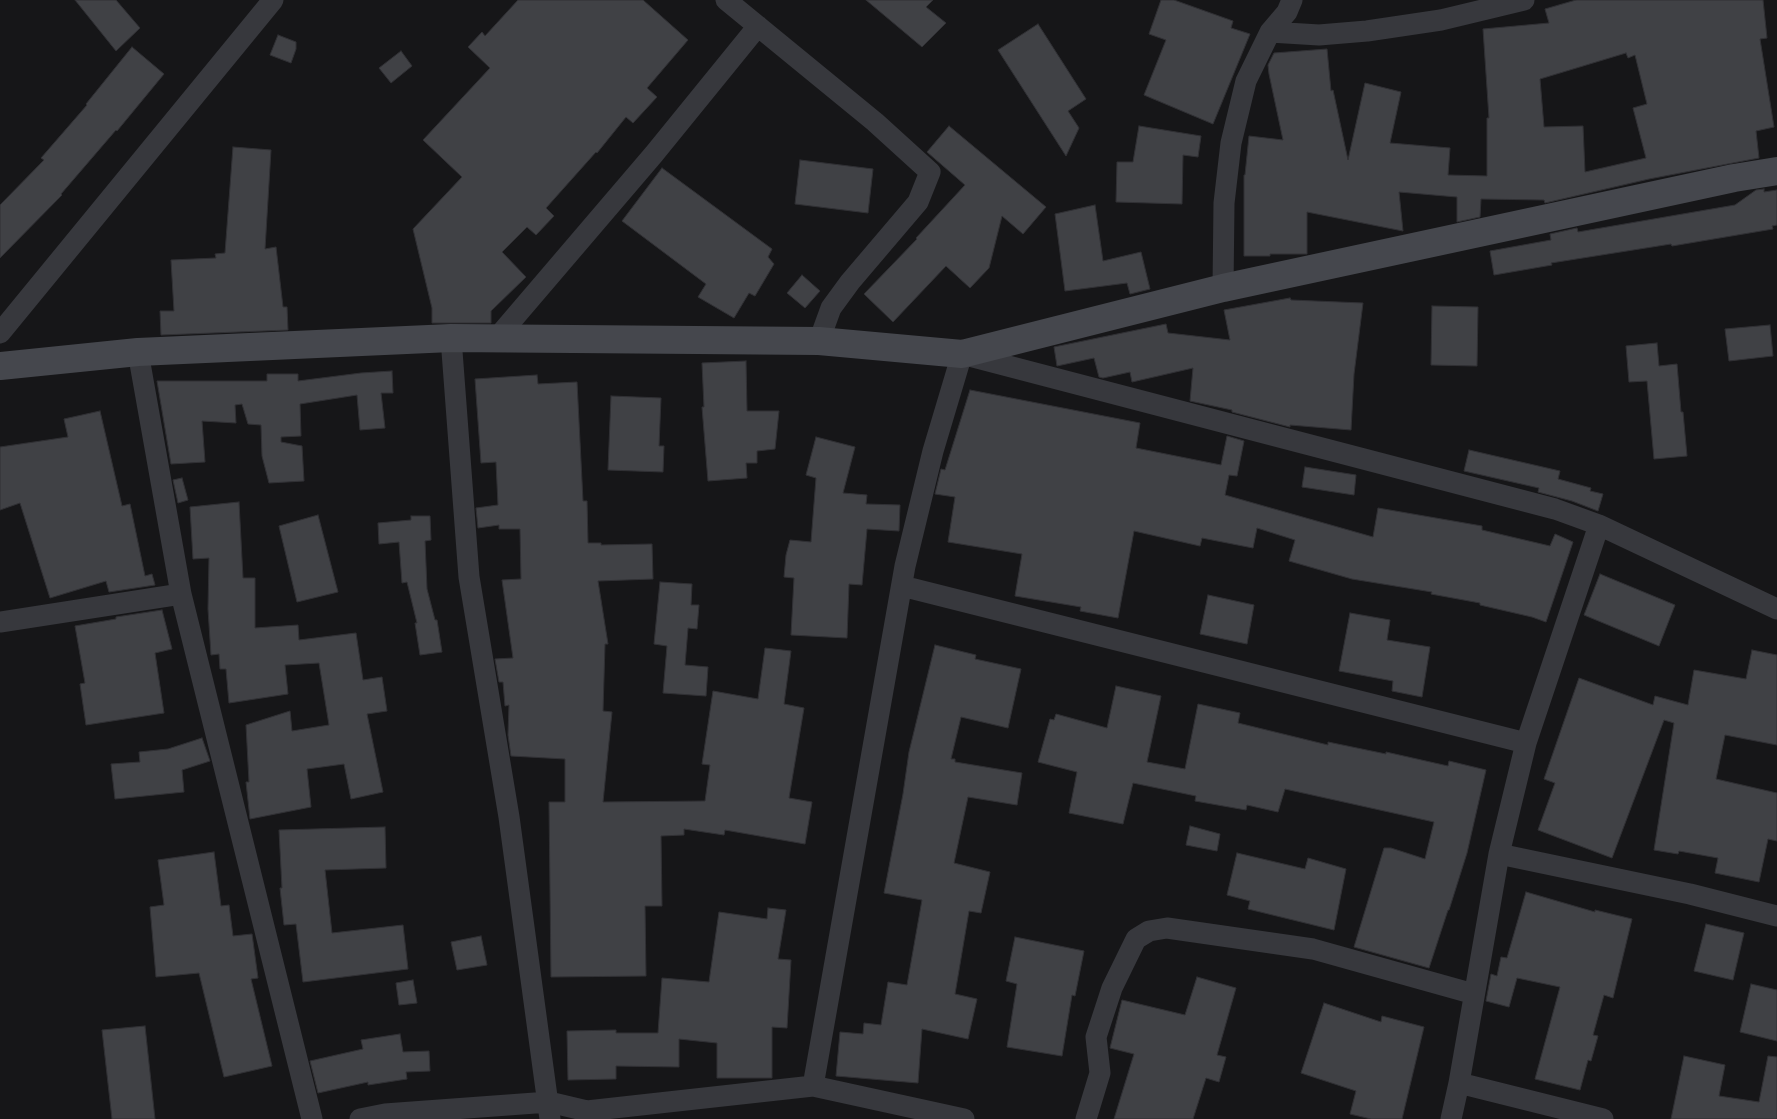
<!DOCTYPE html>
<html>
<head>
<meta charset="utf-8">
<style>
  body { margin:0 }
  canvas { display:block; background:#161618 }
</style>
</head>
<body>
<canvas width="1777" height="1119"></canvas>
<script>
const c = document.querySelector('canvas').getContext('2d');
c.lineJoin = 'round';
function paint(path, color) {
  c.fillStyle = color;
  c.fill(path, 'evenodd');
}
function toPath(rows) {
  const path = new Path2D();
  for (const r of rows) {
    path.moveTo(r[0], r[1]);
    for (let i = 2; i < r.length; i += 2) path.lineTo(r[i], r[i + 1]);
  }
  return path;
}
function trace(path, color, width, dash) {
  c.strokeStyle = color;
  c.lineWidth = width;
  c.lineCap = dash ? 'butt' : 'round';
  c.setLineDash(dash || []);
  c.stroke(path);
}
const building = toPath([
  [75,0,116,0,140,28,116,51,75,0],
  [518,0,643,0,688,40,647,88,657,97,633,123,626,117,597,153,596,152,546,208,554,216,536,235,527,227,502,252,526,277,491,311,491,323,432,323,432,308,413,229,462,177,423,140,490,68,468,47,482,32,485,36,518,0],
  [866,0,933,0,926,7,946,23,922,47,866,0],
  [1161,0,1174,0,1233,21,1231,28,1250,34,1213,124,1144,95,1166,40,1149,34,1161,0],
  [1576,0,1763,0,1767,38,1760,39,1774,127,1756,131,1759,158,1649,179,1545,203,1544,200,1481,199,1480,217,1457,222,1457,197,1399,192,1403,231,1307,212,1307,254,1270,254,1270,256,1244,256,1244,175,1245,175,1249,136,1283,140,1269,74,1268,65,1274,53,1327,49,1331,91,1333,90,1348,160,1365,83,1401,92,1390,143,1450,148,1448,175,1487,176,1487,118,1489,118,1483,29,1549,23,1545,9,1576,0],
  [1626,53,1628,58,1635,55,1647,104,1633,108,1646,158,1585,172,1583,126,1544,127,1540,79,1626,53],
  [1038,24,1086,99,1068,111,1079,128,1066,156,998,50,1038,24],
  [278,35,296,42,296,49,291,63,270,55,278,35],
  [132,47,164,74,117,131,116,130,61,194,62,195,0,258,0,205,44,160,41,158,87,105,86,104,132,47],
  [401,51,412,66,391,83,379,68,401,51],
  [949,126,1046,207,1023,234,1002,216,989,268,970,288,946,266,893,322,864,294,917,239,916,238,965,185,927,152,949,126],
  [1139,126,1201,136,1198,157,1183,155,1182,204,1116,202,1117,162,1133,162,1139,126],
  [233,147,271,150,265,249,276,247,283,307,287,307,288,330,161,335,160,311,174,311,171,260,216,258,215,254,225,253,233,147],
  [800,160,873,169,868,213,795,204,800,160],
  [662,168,772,249,768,257,774,264,755,296,749,293,734,318,698,297,706,284,622,221,662,168],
  [1764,189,1764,192,1777,190,1777,225,1772,226,1773,229,1672,246,1671,244,1551,263,1552,265,1494,275,1490,251,1551,240,1550,234,1577,228,1578,232,1735,205,1756,190,1764,189],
  [1095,205,1103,261,1141,252,1150,289,1130,294,1127,283,1065,291,1055,214,1095,205],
  [802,275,820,291,805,308,787,293,802,275],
  [1290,298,1291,300,1363,303,1354,374,1351,430,1290,425,1290,427,1232,412,1232,410,1190,401,1193,368,1132,382,1130,372,1103,378,1099,377,1094,358,1057,366,1054,347,1166,324,1168,333,1230,340,1224,310,1290,298],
  [1432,306,1478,307,1477,366,1431,365,1432,306],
  [1770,325,1773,356,1729,361,1725,329,1770,325],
  [1657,343,1659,366,1677,364,1681,412,1683,412,1687,456,1654,459,1647,381,1629,382,1626,346,1657,343],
  [746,361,747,411,779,411,775,449,757,451,757,463,746,463,747,478,708,481,702,407,704,407,702,363,746,361],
  [392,371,393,393,381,393,385,428,360,430,357,395,300,404,301,436,281,437,281,442,302,446,304,481,269,483,262,456,261,425,248,424,242,404,235,405,236,423,202,421,205,462,171,464,157,381,267,381,267,374,298,374,298,381,361,373,392,371],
  [537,375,538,384,577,382,583,501,587,501,588,543,601,543,601,545,652,544,653,579,598,581,608,644,605,644,603,711,612,712,603,802,705,801,710,765,702,764,713,691,758,699,765,648,791,651,784,704,804,708,789,798,812,802,805,844,725,830,724,835,684,829,684,835,661,836,662,906,645,906,646,976,551,977,549,802,565,802,565,759,511,756,508,735,509,705,505,706,503,682,499,682,495,659,513,658,502,580,521,579,520,529,499,529,499,525,478,528,476,508,498,505,496,462,481,463,475,379,537,375],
  [970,390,1140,423,1136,448,1221,465,1227,436,1244,441,1237,476,1229,475,1225,495,1373,537,1378,508,1482,526,1482,530,1550,546,1555,534,1573,542,1546,622,1532,617,1480,605,1480,603,1431,594,1432,592,1352,579,1289,561,1295,540,1257,528,1253,548,1202,538,1200,546,1134,531,1118,618,1080,611,1081,607,1015,596,1022,554,948,542,955,497,935,494,941,469,945,470,970,390],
  [611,396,661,398,659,446,664,446,663,472,608,470,611,396],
  [100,411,122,506,130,504,145,576,152,574,155,585,109,592,106,581,50,598,20,503,0,510,0,447,68,437,64,419,100,411],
  [816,437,855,447,843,493,867,495,866,504,900,505,899,531,867,529,862,585,849,584,847,638,791,635,794,578,784,577,786,555,790,540,811,542,816,478,806,475,816,437],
  [1469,450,1560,471,1558,479,1591,488,1590,491,1603,494,1598,511,1572,501,1538,492,1539,488,1464,471,1469,450],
  [1305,467,1356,475,1354,495,1302,487,1305,467],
  [182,478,188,500,178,503,173,480,182,478],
  [239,502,243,578,255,578,255,628,298,625,299,640,356,633,363,680,382,677,387,711,367,714,383,792,351,799,344,764,307,769,311,807,250,819,246,782,249,782,246,725,290,711,292,731,329,725,319,663,285,665,288,694,229,703,226,669,220,669,219,654,211,655,208,609,209,558,193,559,190,507,239,502],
  [318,515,338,592,297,602,279,526,318,515],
  [411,516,430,516,431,540,425,541,427,589,435,620,437,620,442,652,420,655,415,623,417,623,407,582,402,583,399,542,379,544,378,523,411,520,411,516],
  [1600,574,1675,605,1659,646,1584,615,1600,574],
  [660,582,692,584,691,605,699,605,697,629,688,628,685,665,708,667,706,696,663,693,667,646,654,644,660,582],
  [1208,595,1254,605,1247,644,1200,634,1208,595],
  [162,610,172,649,155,653,164,713,86,725,80,684,85,683,75,626,116,619,116,617,162,610],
  [1350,613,1390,620,1387,640,1430,647,1422,697,1392,691,1393,681,1339,671,1350,613],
  [935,645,976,655,975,659,1021,669,1008,728,961,717,951,759,955,759,955,762,1022,773,1017,805,968,797,954,863,990,872,981,913,969,911,955,994,977,999,968,1039,922,1029,918,1083,836,1076,840,1032,863,1034,864,1023,881,1025,888,982,907,985,922,900,884,893,903,794,909,752,935,645],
  [1752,650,1777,655,1777,745,1725,735,1716,779,1777,793,1777,841,1768,839,1759,882,1715,873,1718,858,1679,851,1678,854,1654,850,1674,723,1664,720,1612,858,1538,830,1555,783,1544,779,1579,678,1653,705,1655,696,1688,705,1694,670,1746,679,1752,650],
  [1116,686,1161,696,1147,762,1185,769,1198,704,1240,713,1238,723,1328,745,1328,742,1386,754,1386,752,1448,766,1449,761,1486,770,1467,853,1449,910,1448,910,1429,968,1354,947,1384,848,1391,848,1425,859,1434,822,1285,789,1278,812,1247,805,1246,810,1195,801,1196,796,1133,783,1123,824,1069,813,1077,772,1038,762,1050,719,1054,720,1056,714,1107,728,1116,686],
  [202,738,210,761,182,770,184,792,115,799,111,764,140,762,139,752,168,749,202,738],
  [1190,826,1220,834,1217,851,1186,845,1190,826],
  [385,827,386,868,325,870,332,933,403,925,408,969,303,982,296,924,284,925,280,888,282,888,279,830,385,827],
  [214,852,221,906,229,905,233,936,252,934,258,978,251,979,272,1066,224,1077,199,973,156,977,150,907,164,905,158,860,214,852],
  [1237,853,1305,869,1308,858,1346,869,1334,930,1248,909,1250,901,1227,895,1237,853],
  [1526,892,1595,912,1595,910,1632,919,1613,998,1604,995,1593,1035,1598,1036,1591,1061,1588,1060,1580,1090,1535,1079,1560,987,1517,978,1509,1007,1486,1001,1491,974,1497,976,1501,957,1507,958,1526,892],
  [768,908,786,910,778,959,791,960,787,1028,772,1027,772,1078,717,1078,717,1043,679,1039,679,1067,616,1066,616,1079,568,1080,567,1031,616,1030,616,1033,658,1033,662,978,709,982,719,912,767,919,768,908],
  [1706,924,1744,933,1733,980,1694,971,1706,924],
  [481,936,487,965,457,970,451,942,481,936],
  [1015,937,1084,951,1075,996,1072,995,1062,1056,1007,1047,1017,984,1006,981,1015,937],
  [1197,977,1236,988,1217,1055,1226,1057,1219,1082,1206,1078,1193,1119,1114,1119,1134,1054,1110,1048,1122,1000,1185,1015,1197,977],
  [413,980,417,1003,399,1005,396,983,413,980],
  [1751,984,1777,990,1777,1041,1740,1032,1751,984],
  [1324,1003,1381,1022,1382,1016,1424,1027,1402,1119,1371,1119,1350,1114,1356,1091,1301,1073,1324,1003],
  [145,1026,155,1119,112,1119,102,1030,145,1026],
  [400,1034,403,1052,429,1051,430,1071,406,1072,407,1079,368,1085,368,1082,318,1093,310,1061,363,1049,361,1040,400,1034],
  [1684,1056,1725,1065,1719,1096,1759,1102,1768,1056,1777,1057,1777,1119,1671,1119,1684,1056]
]);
paint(building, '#404145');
trace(building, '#303034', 1);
trace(toPath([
  [726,0,875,122,930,172,918,202,850,282,831,308,819,341],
  [1270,32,1319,35,1367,31,1441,20,1524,0],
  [1223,288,1224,203,1231,143,1246,81,1270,32,1287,12,1292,0],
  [0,333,273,0],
  [451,338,469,577,509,817,550,1119],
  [496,339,654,154,758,26],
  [138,352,181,594,312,1119],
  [902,586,1526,743],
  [0,622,181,594],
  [1499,854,1690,894,1777,916],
  [1459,1083,1603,1119],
  [813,1086,964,1119],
  [360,1119,385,1114,549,1102,587,1111,813,1086,905,566,933,451,962,354,1555,509,1599,525,1777,609],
  [1086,1119,1100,1073,1096,1037,1112,988,1136,939,1149,931,1167,928,1313,949,1474,994],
  [1451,1119,1459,1083,1499,854,1526,743,1599,525]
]), '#37383d', 21);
trace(toPath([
  [0,366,138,352,451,338,819,341,962,354,1223,288,1734,178,1777,171]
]), '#45474d', 28);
</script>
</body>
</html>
